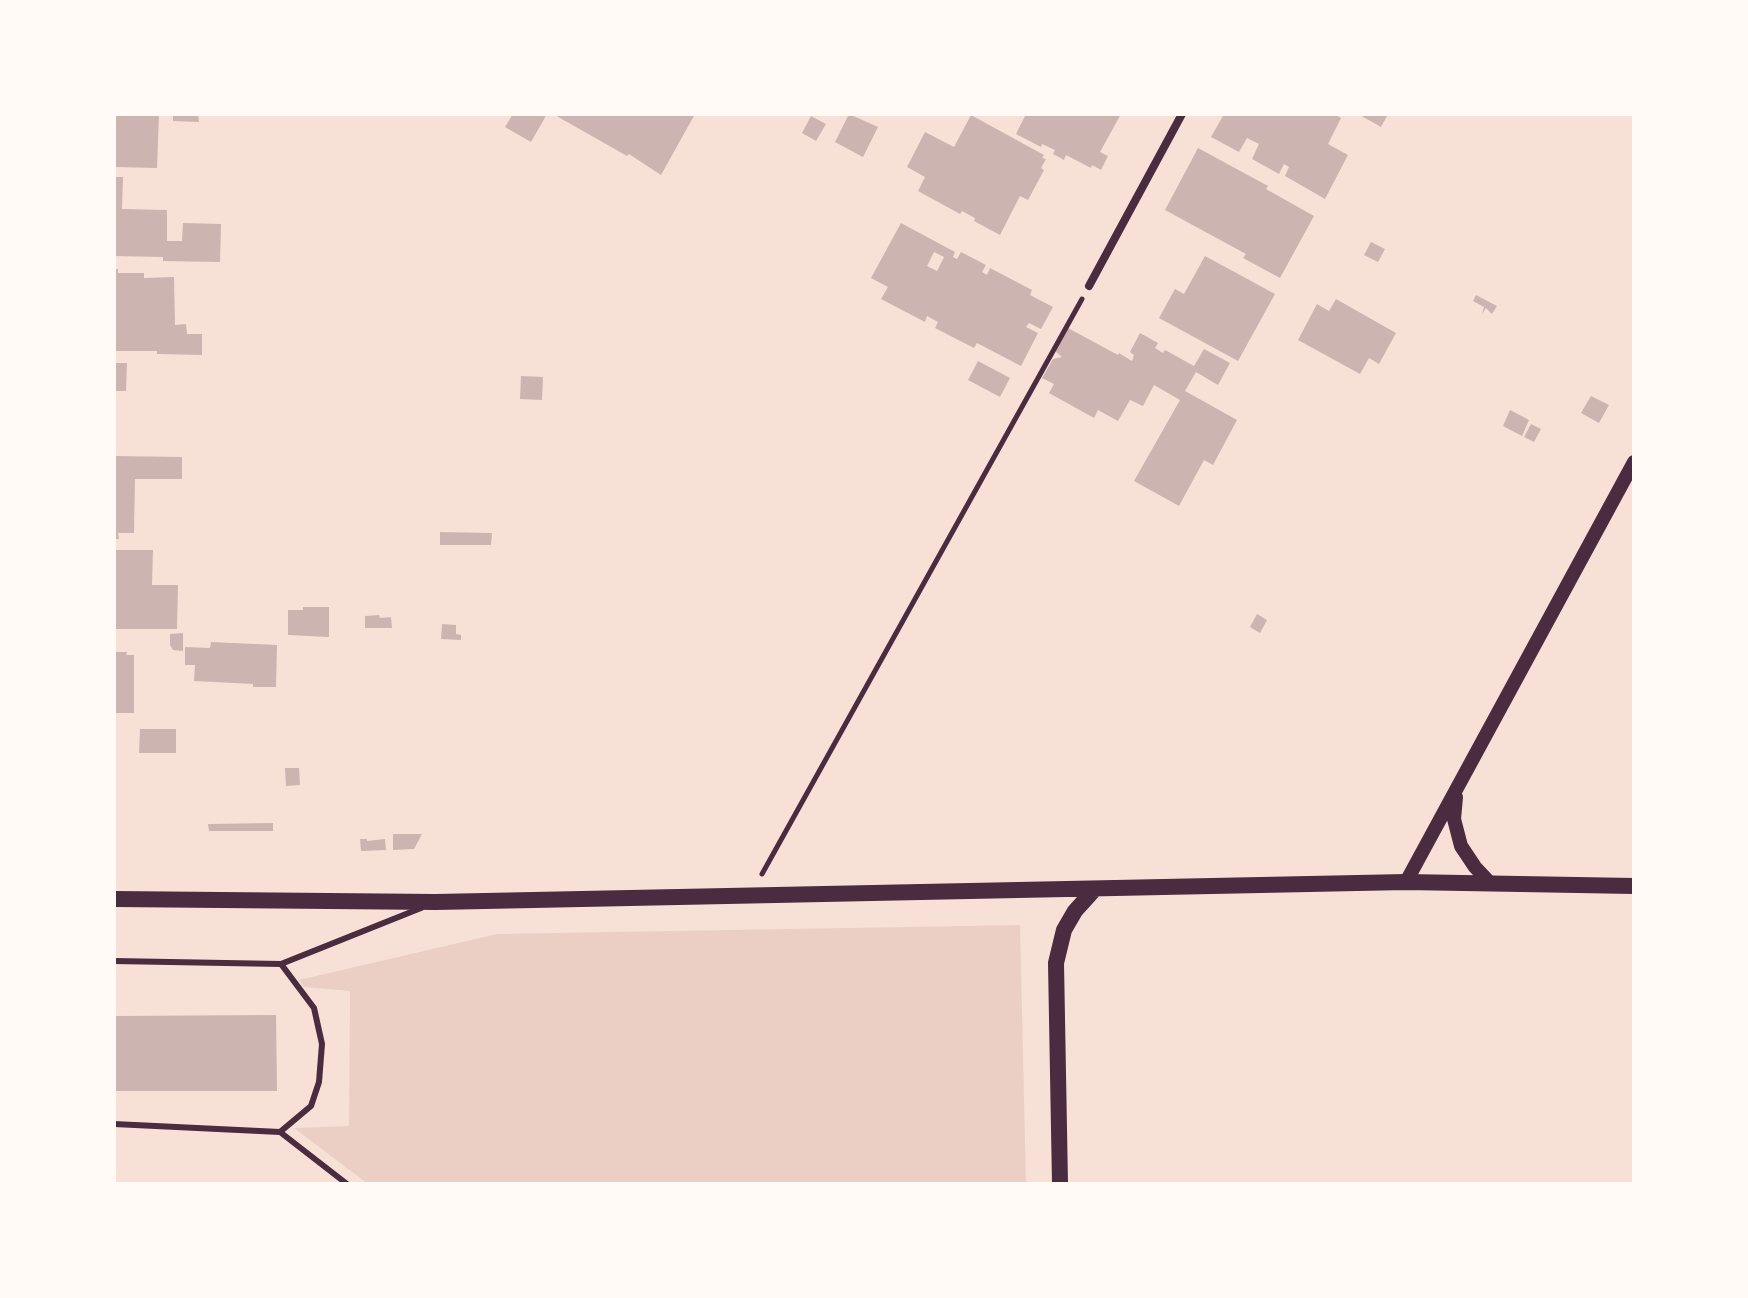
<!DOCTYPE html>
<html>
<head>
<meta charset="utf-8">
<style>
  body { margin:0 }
  #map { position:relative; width:1748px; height:1298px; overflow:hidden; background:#f7e1d7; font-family:Ubuntu,sans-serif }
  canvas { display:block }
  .frame { position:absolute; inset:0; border:116px solid #fffaf5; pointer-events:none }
</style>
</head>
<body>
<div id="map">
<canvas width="1748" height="1298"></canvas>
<div class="frame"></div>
</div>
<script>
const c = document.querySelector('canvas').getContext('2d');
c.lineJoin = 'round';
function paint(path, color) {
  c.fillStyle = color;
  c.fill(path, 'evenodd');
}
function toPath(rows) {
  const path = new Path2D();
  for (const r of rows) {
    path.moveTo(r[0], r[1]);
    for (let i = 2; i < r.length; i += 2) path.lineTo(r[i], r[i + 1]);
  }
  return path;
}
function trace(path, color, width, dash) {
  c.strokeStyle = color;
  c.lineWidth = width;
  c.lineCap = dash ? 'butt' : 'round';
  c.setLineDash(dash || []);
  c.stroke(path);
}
paint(toPath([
  [1020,925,1026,1184,368,1184,294,1128,349,1126,350,991,304,987,299,980,497,934]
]), '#ebcfc5');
paint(toPath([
  [123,114,159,114,157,168,114,167,114,116,123,116],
  [173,114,198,114,199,122,173,121],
  [513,114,547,114,531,142,505,127],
  [553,114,695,114,661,175,629,154,627,156],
  [849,114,878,127,863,157,835,142],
  [1026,114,1121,114,1100,152,1108,156,1101,170,1092,165,1091,168,1066,155,1064,160,1053,154,1055,150,1042,144,1041,147,1016,134],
  [1224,114,1334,114,1341,118,1328,144,1348,155,1325,199,1285,176,1289,167,1284,164,1279,174,1252,159,1259,144,1247,138,1239,152,1211,137],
  [1358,114,1388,114,1381,127],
  [971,115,1044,155,1042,158,1046,159,1041,168,1044,170,1028,200,1020,196,1000,235,974,221,975,218,962,211,960,214,918,191,925,177,907,167,925,132,954,147],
  [811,116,826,124,816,141,802,133],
  [1198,148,1268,186,1266,189,1314,216,1280,278,1243,258,1246,254,1165,210],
  [114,177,123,177,122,209,167,210,167,241,182,241,183,223,221,224,220,262,163,261,163,257,114,256],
  [901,223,955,252,953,257,957,259,961,252,986,265,982,272,987,275,990,268,1032,290,1030,295,1053,307,1041,329,1029,323,1026,327,1038,333,1021,366,977,343,974,348,935,328,938,322,927,316,925,322,881,299,888,287,871,278],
  [934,252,944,257,937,271,927,266],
  [1371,242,1385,249,1378,262,1364,255],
  [1205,256,1275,294,1238,361,1159,318,1175,289,1184,294],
  [114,269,118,269,118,273,144,273,144,278,174,277,175,325,186,324,187,334,202,334,202,355,157,354,157,351,114,351],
  [1476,295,1497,306,1492,314,1486,308,1482,314,1484,307,1473,301],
  [1336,299,1396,333,1379,364,1369,358,1360,374,1298,340,1317,304,1329,311],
  [1068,328,1118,355,1119,353,1132,361,1134,355,1130,352,1140,333,1158,343,1155,348,1163,353,1165,350,1194,366,1204,349,1230,363,1218,385,1196,372,1185,391,1237,420,1213,465,1204,460,1179,506,1134,481,1180,400,1154,385,1143,406,1130,400,1118,421,1098,410,1094,418,1049,393,1054,384,1042,378,1053,359,1062,357,1055,351],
  [978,361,1010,378,1000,397,968,380],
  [114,363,127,363,126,391,114,391],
  [521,376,543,377,542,400,520,399],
  [1591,396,1609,405,1599,423,1581,413],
  [1510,410,1529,420,1522,436,1503,426],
  [1531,424,1541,429,1534,442,1524,437],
  [114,456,182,457,182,479,135,479,134,533,118,533,119,539,114,539],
  [440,532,492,533,491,545,440,545],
  [114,550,153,550,152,585,178,585,177,629,114,629],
  [303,607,329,607,329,637,288,635,288,610,303,610],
  [1257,614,1267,620,1260,633,1250,627],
  [379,615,380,618,391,617,392,628,365,628,365,616],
  [442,624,456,625,456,634,461,635,461,640,441,639],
  [183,633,183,651,173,650,170,645,170,634],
  [211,642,277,645,276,687,253,687,253,684,194,681,195,665,185,665,185,647,210,648],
  [114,652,127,652,126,655,134,655,134,713,114,713],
  [140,729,176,729,176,753,139,753],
  [285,768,299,768,300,785,286,786],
  [273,823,273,831,209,831,208,824],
  [393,834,422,834,414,849,393,850],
  [360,839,367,839,367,841,385,839,386,850,361,851],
  [276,1015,277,1091,114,1091,114,1016]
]), '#ccb4b1');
trace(toPath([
  [762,874,1082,299]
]), '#4a2c40', 5);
trace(toPath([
  [114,961,281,964,421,908],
  [114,1124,280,1132,347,1184],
  [280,1132,311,1106,319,1082,322,1044,314,1008,281,964]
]), '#4a2c40', 6);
trace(toPath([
  [1089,286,1182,114]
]), '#4a2c40', 8);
trace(toPath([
  [1456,797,1454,819,1461,846,1475,867,1491,884],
  [1406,882,1634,462]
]), '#4a2c40', 14);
trace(toPath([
  [114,899,436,902,1406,882,1634,886],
  [1060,1184,1056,963,1064,930,1075,911,1094,890]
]), '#4a2c40', 16);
</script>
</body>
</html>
